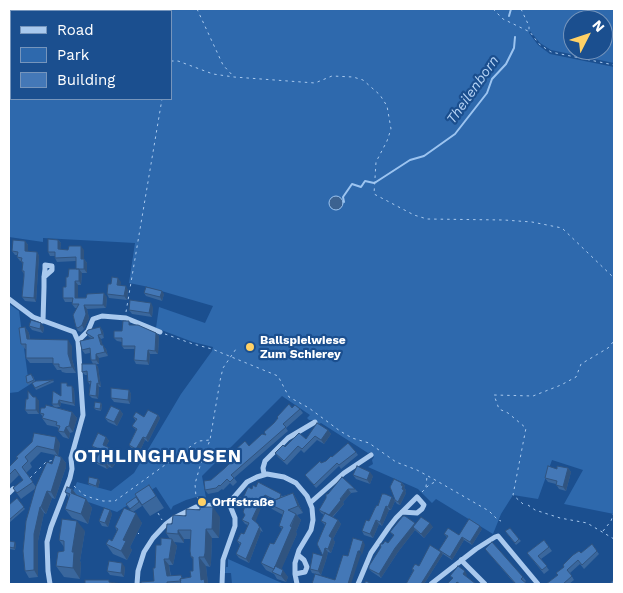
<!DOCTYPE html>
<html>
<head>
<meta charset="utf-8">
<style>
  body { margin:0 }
  #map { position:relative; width:623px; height:593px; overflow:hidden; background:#1b4f8f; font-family:"Work Sans",sans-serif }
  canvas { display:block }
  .frame { position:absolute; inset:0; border:10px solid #fff; pointer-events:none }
  .legend { position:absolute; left:10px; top:10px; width:162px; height:90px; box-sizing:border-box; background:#1b4f8f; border:1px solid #7695bc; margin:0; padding:6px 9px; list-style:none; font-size:15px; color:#fff }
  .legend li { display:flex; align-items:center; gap:10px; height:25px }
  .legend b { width:25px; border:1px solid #7695bc }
  .north { position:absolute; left:563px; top:10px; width:50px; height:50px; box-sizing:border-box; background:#1b4f8f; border:1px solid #7695bc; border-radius:50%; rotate:49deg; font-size:14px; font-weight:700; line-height:20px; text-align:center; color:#fff }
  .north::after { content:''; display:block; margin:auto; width:18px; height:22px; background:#ffd166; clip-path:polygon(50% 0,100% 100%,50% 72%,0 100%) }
</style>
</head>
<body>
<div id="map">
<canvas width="623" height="593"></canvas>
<div class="frame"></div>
<ul class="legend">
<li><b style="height:6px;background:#a9c9ee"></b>Road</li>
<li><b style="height:14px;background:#2e69ad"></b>Park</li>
<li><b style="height:14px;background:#4478b7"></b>Building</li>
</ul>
<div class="north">N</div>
</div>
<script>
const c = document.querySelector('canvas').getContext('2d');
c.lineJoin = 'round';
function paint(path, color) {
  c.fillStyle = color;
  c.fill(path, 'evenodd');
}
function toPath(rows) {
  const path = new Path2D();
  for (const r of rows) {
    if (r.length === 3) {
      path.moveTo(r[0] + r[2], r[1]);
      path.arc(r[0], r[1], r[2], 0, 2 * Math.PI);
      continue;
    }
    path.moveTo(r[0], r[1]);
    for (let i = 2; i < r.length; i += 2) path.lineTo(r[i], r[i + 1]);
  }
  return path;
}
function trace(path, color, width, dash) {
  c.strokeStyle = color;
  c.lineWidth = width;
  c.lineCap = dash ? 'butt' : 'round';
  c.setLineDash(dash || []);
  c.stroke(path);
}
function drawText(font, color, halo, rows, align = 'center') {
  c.font = font + ' "Work Sans",sans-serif';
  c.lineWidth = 4.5;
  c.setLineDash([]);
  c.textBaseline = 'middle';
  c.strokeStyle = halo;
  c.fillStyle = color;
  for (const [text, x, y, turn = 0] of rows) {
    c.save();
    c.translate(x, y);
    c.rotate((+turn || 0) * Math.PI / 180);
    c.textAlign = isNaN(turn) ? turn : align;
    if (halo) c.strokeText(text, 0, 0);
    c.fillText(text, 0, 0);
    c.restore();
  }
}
paint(toPath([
  [9,9,614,9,614,63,551,50,540,43,530,31,529,33,538,45,550,54,614,67,614,514,564,504,583,470,552,460,538,499,513,495,501,514,493,534,436,499,432,503,418,489,368,467,373,464,372,460,374,457,371,452,368,453,321,423,317,425,313,420,309,420,307,418,310,415,282,396,202,476,206,498,200,496,186,500,173,506,171,510,156,487,117,512,71,496,77,482,111,491,134,473,181,394,212,351,213,347,193,342,156,328,159,307,205,323,213,306,144,286,129,283,135,243,43,238,43,242,9,237],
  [11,11,171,11,171,99,11,99],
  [573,20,603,20,603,50,573,50],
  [9,304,19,311,29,385,18,392,9,393],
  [228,559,284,584,232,584,231,573,225,573,226,567,228,567]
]), '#2e69ad');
const water = toPath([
  [336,203,7]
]);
paint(water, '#3c6290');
trace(water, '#9cc4f0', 1);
trace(toPath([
  [509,16,511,9],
  [344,202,343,197,352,184,361,187,365,181,374,183,376,182,410,160,424,156,455,134,487,93,492,79,506,64,514,48,515,37]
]), '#9cc4f0', 2);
trace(toPath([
  [152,9,153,11],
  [197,9,223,65,234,77],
  [493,9,503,19,530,32,539,44,551,52,614,65],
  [521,9,529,26,529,31],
  [64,11,77,9],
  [9,22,11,22],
  [171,61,178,61,213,74,234,77,315,83,332,76,353,77,363,80,380,95,387,106,391,129,387,141,376,162,374,194,414,215,427,219,504,220,532,222,562,228,614,278],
  [9,272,9,276],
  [126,312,162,99],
  [165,334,193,344,212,349,278,376,289,397,309,408,340,431,352,438,369,443,396,462,417,470,437,481,489,511,498,520,501,521],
  [30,478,46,462,54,460],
  [74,486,84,495,92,498,103,501,115,501,194,444,199,441,210,440],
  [426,487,427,476],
  [422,492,429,485,437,481],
  [199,499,196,497,195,484,200,466,210,440,220,381,223,368,236,349],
  [523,504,513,495,526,428,508,413,499,409,494,395,533,396,561,385,576,377,581,364,608,348,614,341],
  [528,505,535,510,560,518,587,523,614,539],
  [158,513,162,520],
  [603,531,611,521,614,512],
  [138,533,139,534]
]), '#a9c9ee', 1, [2.5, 4]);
trace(toPath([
  [9,299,33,317,74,332,78,341,83,415,71,458,72,469,70,478,51,527,47,542,48,571,50,584],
  [43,321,44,287,44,277,45,269,45,265,52,266,52,270,44,277],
  [78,341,88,331,93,319,102,316,126,318,160,332],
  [264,474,263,468,265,461,288,438,315,422],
  [9,493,13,489],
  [310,503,344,473,371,455],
  [461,560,485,584],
  [295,574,305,572,307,567,304,560,298,555],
  [137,584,138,571,144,552,153,538,166,524,174,518,196,507,229,503,247,482,257,477,267,474,284,477,296,483,307,496,312,508,313,520,311,530,299,550,295,563,295,574,297,584],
  [222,584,223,560,235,526,235,518,229,503],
  [358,584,371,553,389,527,396,518,417,497,424,505,422,509,417,513,402,512],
  [431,584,476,549,495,537,498,536,538,584]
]), '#a9c9ee', 5);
paint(toPath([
  [58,240,61,243,60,250,84,250,84,259,87,263,87,273,82,273,81,285,78,285,78,298,107,297,106,308,87,309,89,318,84,329,81,332,78,331,76,327,77,308,75,308,72,304,72,302,65,302,63,298,66,287,68,277,76,269,76,261,57,262,55,258,55,256,50,256,48,252],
  [25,241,28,245,28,251,37,252,39,256,36,302,25,301,22,297,24,274,22,271,23,264,21,261,20,261,17,257,18,255,15,255,12,251],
  [121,282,120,285,128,290,127,300,109,298,107,294,111,284],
  [144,293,164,294,162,301,146,296],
  [153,307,152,317,132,314,129,310],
  [131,325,156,333,159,336,158,354,150,354,149,365,136,364,134,360,135,349,124,349,122,346,122,342,117,341,114,338],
  [29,326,44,327,43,333,32,330],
  [25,327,29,333,30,339,72,346,72,359,76,373,66,373,62,372,61,370,57,370,53,364,53,363,30,363,26,358,26,349,25,349,21,344],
  [100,327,103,331,104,338,101,339,102,345,106,349,108,356,99,358,99,364,96,364,98,367,101,387,99,387,98,399,92,398,89,395,90,385,88,382,87,375,85,375,82,372,93,364,91,360,90,353,85,354,82,350,91,338,89,337,86,333],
  [33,376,35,381,53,380,54,382,36,390,32,383,29,385,27,383],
  [69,386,74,389,75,406,61,403,60,407,55,407,72,412,77,418,73,432,70,433,69,439,63,437,58,431,59,429,57,427,47,425,42,418,43,417,40,413,45,408,54,407,52,404,61,396],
  [129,390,131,394,130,404,114,402,111,398],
  [33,397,39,401,39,414,28,414,25,410],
  [101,403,102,405,101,411,96,410,94,408],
  [292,408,300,409,303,413,286,428,288,431,234,478,237,482,233,486,230,483,223,490,222,489,218,492,208,494,205,490,239,454,235,450,249,446,266,435],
  [120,410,123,414,117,426,108,422,105,418],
  [158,415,160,418,148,442,145,440,139,453,131,448,129,445,136,430,132,426,136,421,133,417,144,417],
  [328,430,331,434,324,444,317,440,304,453,301,450,287,465,278,457,275,453,285,447],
  [106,437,109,441,106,446,114,450,116,454,113,461,115,464,112,468,109,467,107,469,97,464,95,461,100,452,95,449,92,446],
  [32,442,60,443,58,456,61,457,66,463,66,467,55,499,52,498,46,514,44,513,38,541,38,577,29,578,25,571,36,488,21,499,13,488,23,480,19,475,9,485,9,467],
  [41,452,55,455,52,464,36,487,26,473,32,467,30,463],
  [356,452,358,455,341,469,339,466,316,488,305,475,332,457],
  [568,468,571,472,566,491,559,489,556,484,548,482,545,478,557,469],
  [353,475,373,476,370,484,356,479],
  [342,477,355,489,358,492,351,493,343,502,344,504,333,517,338,520,341,524,333,539,335,542,331,553,328,552,326,560,325,525,321,521,324,515,321,513,319,510,328,494],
  [100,481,98,488,89,485,88,483],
  [402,483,405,486,404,488,406,490,405,492,406,493,400,505,397,504,395,501,391,510,389,510,382,526,379,524,373,538,364,535,362,531,369,521,378,506,392,497,394,500],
  [149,485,164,508,150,516,142,505],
  [72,489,77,495,86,499,92,508,88,524,72,518,65,509,69,498,65,492],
  [252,489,283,496,293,493,297,500,303,513,297,515,301,520,296,532,297,534,281,569,288,577,286,582,277,579,274,574,266,570,261,563,274,544,282,529,279,526,283,515,272,509,267,503,272,501,267,499,265,504,263,503,255,521,261,528,263,532,261,531,249,563,239,558,236,554,240,545,237,541,244,534,248,525,245,524,242,520,245,515,244,508,240,506,238,503],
  [136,497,142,506,133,512,142,523,130,547,132,550,127,560,113,554,106,544,112,541,117,531,115,527,132,512,126,504],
  [17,498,25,509,9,523,9,505],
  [110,510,112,514,108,527,102,526,99,521],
  [220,517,219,538,212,538,211,563,210,567,206,566,208,584,141,584,154,581,155,568,161,545,170,539,166,533,172,524],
  [184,539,191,539,191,557,193,559,193,571,191,577,184,578,171,576,169,565,173,565,177,546,174,542,184,543],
  [415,524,433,527,424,538,415,530,398,552,381,578,372,572,369,569,394,536,390,532],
  [482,529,472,545,464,540,452,560,443,554,424,584,406,584,413,571,412,569,419,566,439,550,447,537,444,534,459,535],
  [85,531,80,561,81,563,80,579,64,577,56,566,64,551,64,547,59,540],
  [505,531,519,539,521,541,516,545],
  [544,540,552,551,541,559,549,570,544,574,527,553],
  [9,541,16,544,15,550,9,549],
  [592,544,599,554,584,569,580,564,570,573,574,580,569,584,546,584,558,575,564,567],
  [485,549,523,577,526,581,525,582,527,584,515,584],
  [323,556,326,560,321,575,312,573,310,569],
  [125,567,124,577,110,575,107,571]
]), '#3a679d');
paint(toPath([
  [58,240,61,243,60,253,58,249],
  [25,241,28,245,28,254,25,251],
  [81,246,84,250,84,263,81,259],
  [37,252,39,256,36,302,34,298],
  [84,259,87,263,87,273,84,269],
  [79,269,82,273,81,285,79,281],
  [118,278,121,282,120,289,117,285],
  [75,281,78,285,78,302,75,298],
  [126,286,128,290,127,300,124,296],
  [162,291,164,294,162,301,160,297],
  [104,293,107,297,106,308,103,305],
  [151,303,153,307,152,317,149,313],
  [84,305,87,309,89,318,84,329,82,325],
  [41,323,44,327,43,333,40,329],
  [25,327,29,333,30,344,27,339],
  [100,327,103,331,104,338,102,334],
  [156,333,159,336,158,354,155,351],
  [98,335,101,339,104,349,101,345],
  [68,340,72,346,72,359,76,373,72,367,68,354],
  [103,345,106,349,108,356,105,352],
  [148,350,150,354,149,365,147,361],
  [96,354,99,358,99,364,96,360],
  [96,364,98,367,101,387,99,384],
  [97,383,99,387,98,399,96,396],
  [72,386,74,389,75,406,73,403],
  [129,390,131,394,130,404,128,400],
  [36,397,39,401,39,414,36,410],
  [59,400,61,403,60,407,58,404],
  [101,403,102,405,101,411,100,409],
  [120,410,123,414,117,426,114,422],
  [72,412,77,418,73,432,69,426],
  [158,415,160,418,148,442,146,438],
  [66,427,70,433,69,439,64,432],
  [328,430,331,434,324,444,321,440],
  [56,437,60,443,58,456,54,450],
  [106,437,109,441,105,448,103,445],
  [143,437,145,440,139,453,136,449],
  [114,450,116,454,113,461,115,464,112,468,110,465,110,458],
  [61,457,66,463,66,467,55,499,51,492],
  [106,463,109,467,107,469,105,465],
  [568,468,571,472,566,491,563,487],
  [370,472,373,476,370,484,367,480],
  [98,479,100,481,98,488,96,486],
  [402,483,405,486,404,488,406,490,405,492,406,493,400,505,398,502],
  [72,489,79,498,71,493],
  [348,489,351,493,343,502,344,504,331,518,329,515],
  [47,491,52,498,46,514,41,507],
  [293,493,297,500,303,513,298,506],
  [265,495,267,499,265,504,262,500],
  [392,497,395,501,391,510,388,507],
  [86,499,92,508,88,524,81,514],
  [261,500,263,503,255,523,252,519],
  [386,506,389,510,382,526,380,522],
  [40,507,44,513,38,541,38,577,34,570,34,534],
  [213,507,220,517,219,538,212,529],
  [110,510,112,514,108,527,105,523],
  [136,513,142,523,130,547,132,550,127,560,121,551,123,540],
  [296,514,301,520,296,532,297,534,279,575,274,569],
  [338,520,341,524,333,539,335,542,331,553,328,549,329,536],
  [376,520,379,524,373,538,370,534],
  [77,521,85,531,80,561,81,563,80,579,73,568,72,552],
  [415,523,413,527,415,530,398,552,381,578,379,574,395,548],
  [430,523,433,527,424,538,421,534],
  [480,526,482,529,472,545,470,542],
  [259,528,261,531,249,563,246,559],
  [206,529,212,538,211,563,210,567,204,557],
  [178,530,184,539,184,543,178,534],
  [462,537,464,540,452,560,450,557],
  [172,539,177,546,173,565,169,559],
  [363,541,365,545,362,555,360,551],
  [15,542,16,544,15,550,14,548],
  [325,548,328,552,326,560,323,556],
  [358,551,361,554,351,584,348,584],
  [441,552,443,554,424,584,421,584],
  [323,556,326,560,321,575,318,571],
  [199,557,206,566,208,584,204,584,201,580],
  [164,559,169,565,171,582,167,576],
  [122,563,125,567,124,577,121,573],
  [283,570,288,577,286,582,281,576],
  [465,571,467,575,465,577,463,574]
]), '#305480');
const building = toPath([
  [48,239,58,240,58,249,68,250,69,246,81,246,81,259,84,259,84,269,76,269,76,257,55,258,55,252,48,252,48,239],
  [13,240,25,241,25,251,37,252,34,298,22,297,24,276,24,271,22,271,23,262,21,262,22,258,17,257,18,252,12,251,13,240],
  [69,269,79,269,79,281,75,281,75,298,86,298,87,294,104,293,103,305,84,305,86,314,82,325,78,328,76,327,73,315,79,304,72,304,73,298,63,298,63,287,66,287,66,277,68,277,69,269],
  [112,277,118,278,117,285,126,286,124,296,107,294,108,284,111,284,112,277],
  [146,287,162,291,160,297,144,293,146,287],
  [130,300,151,303,149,313,129,310,130,300],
  [31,320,41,323,40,329,29,326,31,320],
  [123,321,129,321,129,325,138,325,156,333,155,351,148,350,147,361,134,360,135,346,122,346,122,338,114,338,114,331,122,331,123,321],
  [25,327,27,339,68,340,68,354,72,367,63,368,59,367,59,364,53,364,53,358,26,358,26,344,21,344,19,328,25,327],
  [100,327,102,334,98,335,101,345,103,345,105,352,96,354,96,360,91,360,90,348,82,350,80,341,94,338,86,333,88,330,100,327],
  [82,364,96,364,99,384,97,383,96,396,89,395,91,381,88,382,87,371,82,372,82,364],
  [31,374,34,380,27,383,26,376,31,374],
  [53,380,35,388,32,383,36,381,53,380],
  [61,383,67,383,67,386,72,386,73,403,59,400,58,404,52,404,53,391,61,396,61,383],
  [111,388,129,390,128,400,111,398,111,388],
  [28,391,33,397,36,397,36,410,25,410,26,399,28,399,28,391],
  [95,402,101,403,100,409,94,408,95,402],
  [289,404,292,408,295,405,300,409,283,424,286,427,231,475,234,478,230,482,227,479,220,486,219,485,216,488,205,490,204,481,211,480,225,468,239,454,235,450,245,441,249,446,262,434,266,435,264,432,274,423,278,418,277,417,289,404],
  [46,405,72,412,69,426,66,427,64,432,58,431,60,426,56,425,57,422,42,418,44,414,40,413,41,408,45,408,46,405],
  [111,406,120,410,114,422,105,418,111,406],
  [148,410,158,415,146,438,143,437,136,449,129,445,137,429,132,426,137,419,133,417,136,412,144,417,148,410],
  [317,423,328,430,321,440,315,436,302,449,298,446,284,461,275,453,283,445,285,447,299,433,306,439,317,423],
  [34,433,56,437,54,450,37,446,25,457,28,461,22,467,33,482,17,493,13,488,23,480,15,469,9,475,9,467,18,458,16,457,32,442,34,433],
  [98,433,106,437,103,445,114,450,110,458,113,460,110,465,106,463,105,465,100,464,95,461,101,450,92,446,98,433],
  [348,443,356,452,339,465,337,463,314,485,305,475,320,461,321,463,326,461,331,456,332,457,348,443],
  [55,455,61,457,61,460,51,492,47,491,41,507,40,507,34,534,34,570,25,571,23,551,26,521,36,486,47,462,52,464,55,455],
  [357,466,370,472,367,480,353,475,357,466],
  [548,466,557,469,557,466,568,468,563,487,556,485,557,481,545,478,548,466],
  [89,477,98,479,96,486,88,483,89,477],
  [342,477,355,489,348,489,340,499,341,500,329,515,319,510,326,498,326,494,328,494,342,477],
  [394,479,402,483,401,485,403,486,402,489,404,490,398,502,395,500,390,487,394,479],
  [258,482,281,494,280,498,275,500,265,495,262,500,261,500,252,519,258,524,260,528,259,528,246,559,236,554,241,543,237,541,241,533,244,534,249,523,242,520,245,515,243,512,245,506,238,503,240,497,243,498,248,487,252,489,253,485,256,487,258,482],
  [149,485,156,496,142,505,135,494,149,485],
  [67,487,72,489,71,493,86,499,81,514,65,509,70,494,65,492,67,487],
  [293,493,298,506,288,510,296,514,290,526,292,527,274,569,275,566,283,570,281,576,272,572,274,569,261,563,270,543,274,544,283,527,279,526,284,511,267,503,293,493],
  [382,494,385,494,392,497,388,507,386,506,380,522,376,520,370,534,362,531,366,520,369,521,375,508,377,505,378,506,382,494],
  [136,497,139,502,130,509,126,504,136,497],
  [17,498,24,507,9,520,9,505,17,498],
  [200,507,213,507,212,529,206,529,205,553,204,557,199,557,201,580,204,579,205,584,181,584,180,579,191,577,190,571,193,571,193,557,191,557,190,551,191,530,178,530,178,534,166,533,167,524,172,524,173,515,186,516,186,509,200,510,200,507],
  [104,508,110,510,105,523,99,521,104,508],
  [124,508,136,513,123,540,126,541,121,551,106,544,109,539,112,541,118,529,115,527,124,508],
  [325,513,338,520,329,536,332,538,328,549,325,548,323,556,317,544,326,523,321,521,325,513],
  [403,516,405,516,415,523,395,548,379,574,369,569,369,566,381,547,380,544,383,544,385,541,388,543,394,535,390,532,403,516],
  [421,517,430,523,421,534,413,527,421,517],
  [62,519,77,521,72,552,74,552,73,568,56,566,58,552,64,551,64,541,59,540,62,519],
  [469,519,480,526,470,542,462,537,450,557,439,550,448,536,444,534,448,528,459,535,469,519],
  [510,528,519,539,515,543,505,531,510,528],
  [161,538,172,539,169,559,164,559,167,576,181,575,182,578,180,579,181,581,167,582,167,584,141,584,141,582,154,581,153,568,155,568,156,545,161,545,161,538],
  [353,538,363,541,360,551,358,551,348,584,312,584,315,574,335,580,343,555,348,556,353,538],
  [544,540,549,547,538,556,547,566,542,570,527,553,544,540],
  [9,541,15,542,14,548,9,547,9,541],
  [492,542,523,577,521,579,527,584,516,584,485,549,492,542],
  [592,544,597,551,582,565,578,560,567,570,572,576,563,584,546,584,558,575,556,573,564,567,563,565,573,555,579,551,581,553,592,544],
  [430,545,441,552,421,584,406,584,414,570,412,569,415,564,419,566,430,545],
  [313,553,323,556,318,571,310,569,313,553],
  [109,561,122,563,121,573,107,571,109,561],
  [458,566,465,571,463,574,476,584,460,584,457,582,455,584,447,584,453,578,450,576,458,566],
  [85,580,109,580,109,582,122,584,85,584,85,580],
  [613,580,614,581,614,584,610,584,613,580],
  [366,581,372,584,364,584,366,581]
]);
paint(building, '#4478b7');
trace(building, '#305480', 1);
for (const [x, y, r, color] of [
  [250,347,5,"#ffd166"],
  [202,502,5,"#ffd166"]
]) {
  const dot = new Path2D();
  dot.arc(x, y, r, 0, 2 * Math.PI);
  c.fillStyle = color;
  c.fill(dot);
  trace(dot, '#1b4f8f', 2);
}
drawText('bold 12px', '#fff', '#1b4f8f', [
  ["Ballspielwiese",260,340],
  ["Zum Schierey",260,354],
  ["Orffstraße",212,502]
], 'left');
drawText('italic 14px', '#b5d3f5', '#1b4f8f', [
  ["Theilenborn",473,90,-55]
]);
c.letterSpacing = '1px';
drawText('bold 18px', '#fff', '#1b4f8f', [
  ["OTHLINGHAUSEN",158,457]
]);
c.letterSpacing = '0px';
</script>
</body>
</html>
